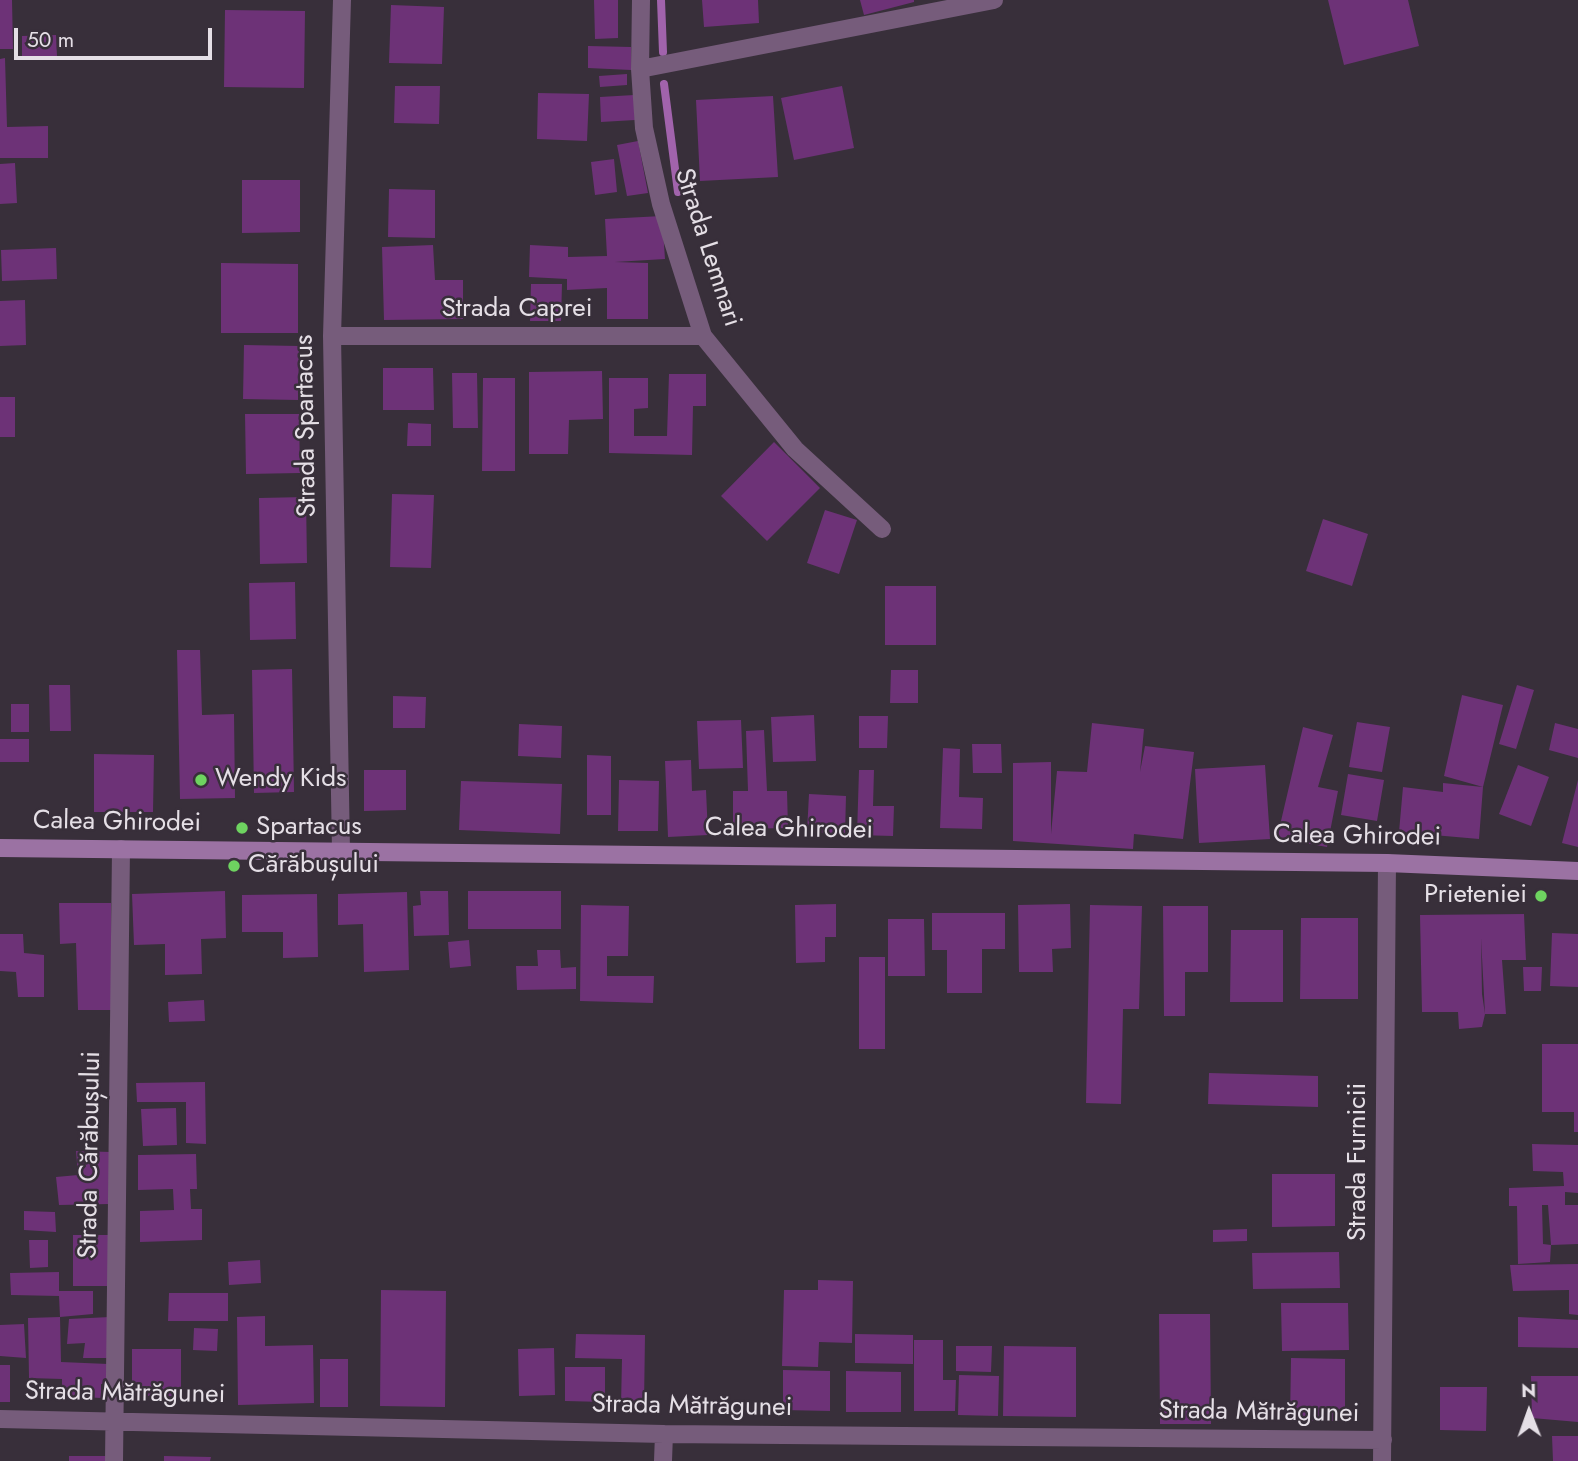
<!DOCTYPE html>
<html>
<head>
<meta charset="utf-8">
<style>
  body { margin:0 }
  #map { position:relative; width:1578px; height:1461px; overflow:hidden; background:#382f3a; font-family:Jost,sans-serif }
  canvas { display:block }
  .north { position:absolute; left:1494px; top:1377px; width:70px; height:70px; -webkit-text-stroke:5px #382f3a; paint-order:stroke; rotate:359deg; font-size:19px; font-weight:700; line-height:28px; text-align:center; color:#e5dfe6 }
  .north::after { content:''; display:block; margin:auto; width:24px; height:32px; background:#e5dfe6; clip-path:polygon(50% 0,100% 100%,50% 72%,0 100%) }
  .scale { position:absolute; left:14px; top:28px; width:198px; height:32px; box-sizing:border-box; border:4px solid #e5dfe6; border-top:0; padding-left:9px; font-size:21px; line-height:24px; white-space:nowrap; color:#e5dfe6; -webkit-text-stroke:5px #382f3a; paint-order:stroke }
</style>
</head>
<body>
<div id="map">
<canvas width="1578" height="1461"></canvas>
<div class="north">N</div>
<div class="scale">50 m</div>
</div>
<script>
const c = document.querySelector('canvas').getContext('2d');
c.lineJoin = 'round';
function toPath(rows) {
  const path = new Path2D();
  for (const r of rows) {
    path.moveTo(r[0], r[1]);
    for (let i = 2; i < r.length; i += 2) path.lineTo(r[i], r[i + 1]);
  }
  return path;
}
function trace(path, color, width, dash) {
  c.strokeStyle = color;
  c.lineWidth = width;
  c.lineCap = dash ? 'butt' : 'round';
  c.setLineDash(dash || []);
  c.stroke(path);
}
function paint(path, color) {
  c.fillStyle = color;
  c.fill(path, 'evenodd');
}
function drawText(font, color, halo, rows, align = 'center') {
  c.font = font + ' Jost,sans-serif';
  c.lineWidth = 5;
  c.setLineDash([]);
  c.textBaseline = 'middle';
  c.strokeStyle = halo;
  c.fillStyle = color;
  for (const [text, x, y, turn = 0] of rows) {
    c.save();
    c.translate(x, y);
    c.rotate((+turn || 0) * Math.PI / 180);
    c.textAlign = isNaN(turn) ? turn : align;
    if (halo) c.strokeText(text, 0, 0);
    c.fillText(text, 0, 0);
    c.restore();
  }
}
trace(toPath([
  [661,0,663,52],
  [664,84,678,192]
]), '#a163ac', 8);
paint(toPath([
  [0,0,12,0,13,49,0,49],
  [594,0,618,0,618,38,595,39],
  [702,0,758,0,759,23,704,27],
  [860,0,914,0,914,2,864,15],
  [1328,0,1408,0,1419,46,1344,65],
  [391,5,444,7,442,64,389,63],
  [225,10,305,11,304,88,224,87],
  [56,35,57,56,22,58,22,36],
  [588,46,631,47,631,70,588,68],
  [5,58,7,127,48,126,48,158,0,158,0,59],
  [627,74,627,85,600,87,599,76],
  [395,86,440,86,439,124,394,123],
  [842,86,854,148,794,160,781,98],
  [538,93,589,94,587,141,537,139],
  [634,95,635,120,601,122,600,97],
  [773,96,778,177,700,181,696,100],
  [638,141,648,193,627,196,617,145],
  [614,159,617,192,595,195,591,162],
  [15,163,17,203,0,204,0,164],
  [242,180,300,180,300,232,242,233],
  [389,189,435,190,435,238,388,237],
  [662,216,665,259,615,262,648,263,648,319,607,319,607,288,567,290,567,279,529,277,530,245,568,247,568,257,607,256,605,219],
  [433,245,435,280,463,280,463,319,384,320,382,247],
  [56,248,57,279,2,281,1,250],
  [221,263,298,264,298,333,221,333],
  [531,284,562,284,561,321,530,321],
  [25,300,26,345,0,346,0,301],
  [244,345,299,346,298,400,243,399],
  [383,368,433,368,434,410,383,410],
  [602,371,603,419,569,420,568,454,529,454,529,372],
  [452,373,477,373,478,428,453,428],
  [669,374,706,374,706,406,693,406,692,455,609,453,609,378,648,378,648,408,634,409,634,436,667,436],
  [483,378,515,378,515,471,482,471],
  [0,397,15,397,15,437,0,437],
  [245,414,299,414,300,473,246,474],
  [408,423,431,424,431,446,407,446],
  [774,442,820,488,767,541,721,496],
  [392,494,434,495,431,568,390,567],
  [306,497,307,563,260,564,259,498],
  [825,510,857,520,839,574,807,563],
  [1323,519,1368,534,1352,586,1306,571],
  [295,582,296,639,250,640,249,583],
  [885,586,936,586,936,645,885,645],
  [177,650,200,650,202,715,234,714,235,798,180,799],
  [292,669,294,792,254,793,252,670],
  [891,670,918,670,918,703,890,703],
  [49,685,70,685,71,731,50,731],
  [1517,685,1534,690,1516,749,1499,744],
  [1462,695,1503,705,1483,787,1444,776],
  [393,696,426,697,425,728,393,728],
  [11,704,29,704,29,732,11,732],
  [814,715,816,761,773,762,771,717],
  [859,716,888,716,887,748,859,748],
  [741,720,743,768,699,769,697,721],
  [1357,722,1390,727,1382,772,1349,767],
  [1092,723,1144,729,1140,772,1145,746,1194,752,1183,839,1134,834,1133,849,1013,841,1013,763,1051,762,1051,834,1057,771,1087,772],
  [1555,723,1578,729,1578,758,1549,750],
  [519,724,562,726,561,758,518,756],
  [1303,727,1333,735,1318,787,1338,791,1327,847,1277,838],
  [764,730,767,791,787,791,788,828,733,829,733,791,748,791,746,731],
  [0,739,29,739,29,762,0,762],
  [972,744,1001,744,1002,773,973,773],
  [943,748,960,749,959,797,983,798,982,829,940,828],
  [94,754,154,755,153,812,94,812],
  [587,755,611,756,611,815,587,815],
  [691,760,692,791,706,790,708,835,668,837,665,761],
  [1265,765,1270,839,1199,843,1195,769],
  [1518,765,1549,777,1531,826,1499,814],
  [364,770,406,770,406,810,364,811],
  [859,770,874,770,873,806,894,806,893,836,857,835],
  [1348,774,1384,780,1377,821,1341,815],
  [619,780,659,781,658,831,618,831],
  [1578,780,1578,847,1562,843],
  [461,781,562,784,560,834,459,830],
  [1443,783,1483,787,1479,839,1399,832,1403,787,1443,792],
  [809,794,846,796,845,834,807,832],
  [225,891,226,938,201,939,202,974,165,975,165,944,134,945,132,894],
  [420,891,448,891,449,935,414,936,413,906,421,905],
  [468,891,561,891,561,929,468,929],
  [407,892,409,970,364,972,363,924,338,925,338,894],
  [317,894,318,957,283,958,283,932,242,932,242,895],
  [59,903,111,903,112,1010,78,1010,76,943,60,944],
  [836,904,836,937,825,937,825,962,796,963,795,905],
  [1070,904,1071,948,1052,949,1053,972,1019,972,1018,905],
  [581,905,629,906,628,956,607,956,607,976,654,976,653,1003,580,1001],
  [1090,905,1142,906,1139,1009,1123,1009,1121,1104,1086,1103],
  [1163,906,1208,906,1208,972,1185,972,1185,1016,1164,1016],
  [932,913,1005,913,1005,949,982,949,982,993,947,993,947,950,932,950],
  [1524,914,1526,960,1502,960,1506,1014,1485,1014,1482,1027,1459,1029,1458,1012,1422,1012,1420,915],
  [1481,938,1485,1014,1482,994],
  [1301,918,1358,918,1358,999,1300,999],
  [888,919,924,919,925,976,888,976],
  [1231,930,1283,930,1283,1002,1230,1002],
  [1552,933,1578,934,1578,987,1550,986],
  [0,934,23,934,24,953,44,955,44,997,18,997,16,972,0,971],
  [469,940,471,966,450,968,448,942],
  [537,950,560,950,561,968,576,967,576,989,517,990,516,966,538,966],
  [859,957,885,957,885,1049,859,1049],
  [1523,967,1542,967,1541,991,1524,991],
  [204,1000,205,1021,169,1022,168,1002],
  [1542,1044,1578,1044,1578,1132,1574,1132,1574,1112,1542,1112],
  [1209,1073,1318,1076,1318,1107,1208,1104],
  [205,1082,206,1144,186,1143,186,1102,137,1102,136,1083],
  [176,1108,177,1145,143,1146,141,1109],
  [1532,1144,1578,1145,1578,1193,1565,1192,1565,1205,1578,1205,1578,1244,1551,1245,1548,1205,1542,1205,1543,1244,1551,1245,1550,1262,1518,1264,1517,1206,1509,1206,1509,1188,1564,1186,1563,1172,1533,1171],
  [76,1151,111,1152,110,1204,59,1205,56,1177,78,1175],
  [196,1154,197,1189,190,1189,191,1209,202,1209,202,1240,140,1242,140,1211,174,1210,173,1189,138,1190,138,1155],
  [1272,1174,1335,1174,1335,1226,1272,1227],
  [24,1211,55,1212,56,1232,24,1230],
  [1247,1229,1247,1241,1213,1242,1213,1230],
  [73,1235,110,1235,111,1286,73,1286],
  [29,1240,48,1240,48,1267,30,1268],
  [1339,1252,1340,1288,1253,1289,1252,1253],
  [260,1260,261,1283,229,1285,228,1262],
  [1578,1264,1578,1315,1569,1314,1569,1290,1513,1291,1510,1265],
  [59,1272,59,1291,93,1291,93,1314,60,1317,59,1296,11,1295,10,1273],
  [818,1280,853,1281,852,1343,819,1342,818,1367,782,1366,784,1290,818,1290],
  [381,1290,446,1291,445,1407,380,1406],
  [169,1293,228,1293,228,1321,168,1321],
  [1281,1303,1348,1303,1349,1350,1282,1351],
  [1159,1314,1210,1314,1211,1424,1160,1424],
  [265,1316,265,1346,313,1345,314,1403,238,1405,237,1317],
  [60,1317,61,1362,108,1364,108,1384,101,1384,101,1398,62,1396,62,1379,29,1378,28,1318],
  [110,1317,108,1358,83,1358,85,1343,67,1344,69,1319],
  [1518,1317,1578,1320,1578,1348,1518,1347],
  [24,1324,26,1358,0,1356,0,1325],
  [194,1328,218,1329,217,1351,193,1350],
  [576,1334,645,1335,644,1405,621,1405,622,1359,575,1358],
  [855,1334,913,1335,913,1364,855,1363],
  [914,1340,943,1340,943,1380,956,1380,955,1411,914,1411],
  [956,1346,992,1346,991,1372,956,1371],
  [1004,1346,1076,1347,1076,1417,1003,1416],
  [554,1348,555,1395,519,1396,518,1349],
  [132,1349,181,1349,181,1396,132,1396],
  [1291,1358,1345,1359,1345,1421,1290,1421],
  [320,1359,348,1359,348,1407,320,1407],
  [0,1365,10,1365,10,1402,0,1402],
  [565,1367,605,1367,605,1402,565,1401],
  [783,1370,830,1371,830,1411,783,1410],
  [846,1371,901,1372,901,1412,846,1412],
  [959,1375,999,1376,998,1416,958,1415],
  [1531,1376,1578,1376,1578,1422,1532,1418],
  [1440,1387,1487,1387,1486,1431,1440,1430],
  [1552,1436,1578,1436,1578,1461,1553,1461],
  [69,1456,108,1456,108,1461,69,1461],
  [164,1456,211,1457,210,1461,164,1461]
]), '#6d3277');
trace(toPath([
  [641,0,640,69,644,128,661,204,703,336,795,449,882,529],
  [640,69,994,0],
  [332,336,703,336],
  [341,851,332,336,342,0],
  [0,1419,664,1434,1383,1440],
  [114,1461,121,849],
  [663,1461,664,1434],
  [1382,1461,1387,863]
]), '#765c7b', 18);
trace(toPath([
  [0,848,1387,863,1578,871]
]), '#9b72a3', 18);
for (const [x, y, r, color] of [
  [201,780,7,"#6ed360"],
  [242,828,7,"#6ed360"],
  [234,866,7,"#6ed360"],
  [1541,896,7,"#6ed360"]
]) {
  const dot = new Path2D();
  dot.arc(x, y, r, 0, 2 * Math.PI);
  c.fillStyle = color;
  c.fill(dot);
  trace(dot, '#382f3a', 2.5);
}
drawText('26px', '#e5dfe6', '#382f3a', [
  ["Strada Lemnari",707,248,72],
  ["Strada Caprei",517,310],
  ["Strada Spartacus",307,426,-91],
  ["Calea Ghirodei",117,823,1],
  ["Calea Ghirodei",789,830,1],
  ["Calea Ghirodei",1357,837,1],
  ["Strada Cărăbușului",91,1155,-89],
  ["Strada Furnicii",1359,1162,-90],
  ["Strada Mătrăgunei",125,1394,1],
  ["Strada Mătrăgunei",692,1407,1],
  ["Strada Mătrăgunei",1259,1413,1]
]);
drawText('26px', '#e5dfe6', '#382f3a', [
  ["Wendy Kids",215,780],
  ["Spartacus",256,828],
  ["Cărăbușului",248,866],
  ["Prieteniei",1527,896,"right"]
], 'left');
</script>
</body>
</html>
